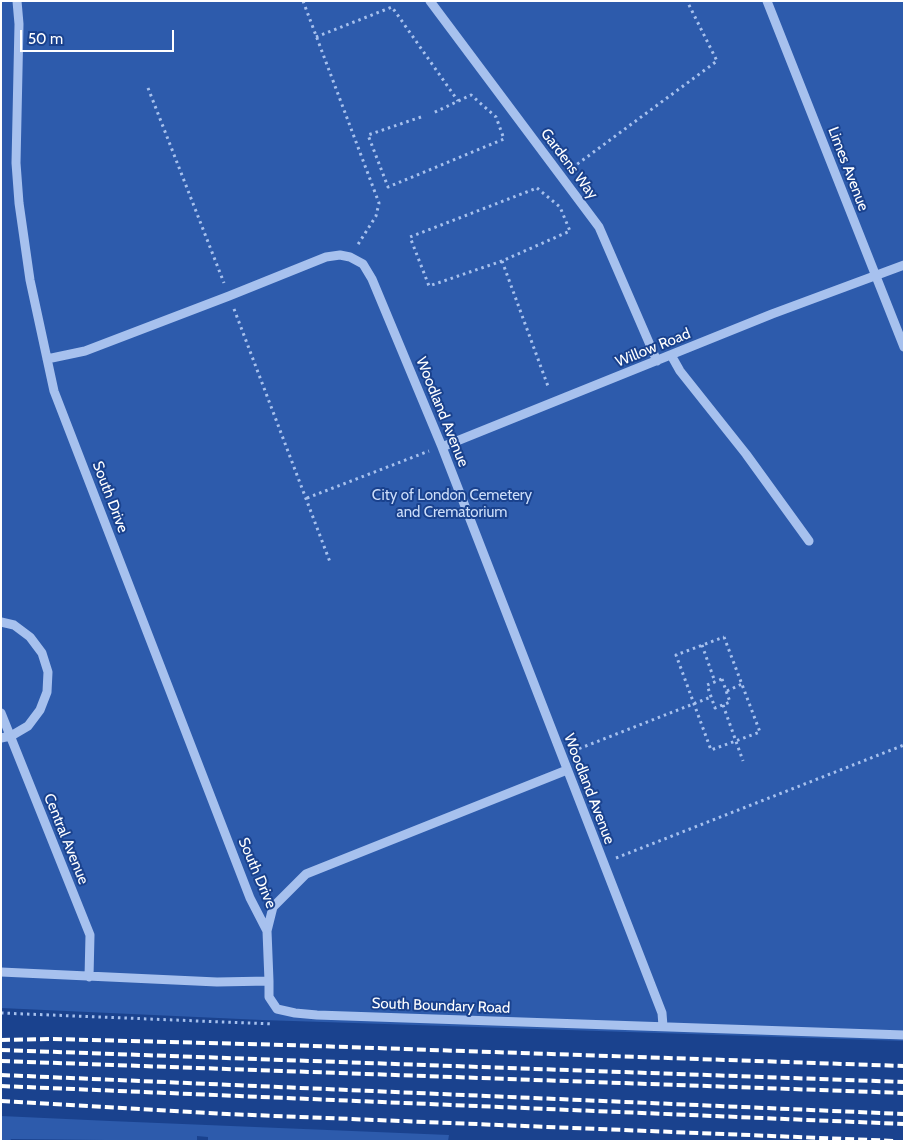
<!DOCTYPE html>
<html>
<head>
<meta charset="utf-8">
<style>
  body { margin:0 }
  #map { position:relative; width:905px; height:1142px; overflow:hidden; background:#1a428e; font-family:Cabin,sans-serif }
  canvas { display:block }
  .frame { position:absolute; inset:0; border:2px solid #fff; pointer-events:none }
  .scale { position:absolute; left:20px; top:30px; width:154px; height:22px; box-sizing:border-box; border:2px solid #fff; border-top:0; padding-left:6px; font-size:15px; line-height:18px; white-space:nowrap; color:#fff; -webkit-text-stroke:4px #1a428e; paint-order:stroke }
</style>
</head>
<body>
<div id="map">
<canvas width="905" height="1142"></canvas>
<div class="frame"></div>
<div class="scale">50 m</div>
</div>
<script>
const c = document.querySelector('canvas').getContext('2d');
c.lineJoin = 'round';
function paint(path, color) {
  c.fillStyle = color;
  c.fill(path, 'evenodd');
}
function toPath(rows) {
  const path = new Path2D();
  for (const r of rows) {
    path.moveTo(r[0], r[1]);
    for (let i = 2; i < r.length; i += 2) path.lineTo(r[i], r[i + 1]);
  }
  return path;
}
function trace(path, color, width, dash) {
  c.strokeStyle = color;
  c.lineWidth = width;
  c.lineCap = dash ? 'butt' : 'round';
  c.setLineDash(dash || []);
  c.stroke(path);
}
function drawText(font, color, halo, rows, align = 'center') {
  c.font = font + ' Cabin,sans-serif';
  c.lineWidth = 4;
  c.setLineDash([]);
  c.textBaseline = 'middle';
  c.strokeStyle = halo;
  c.fillStyle = color;
  for (const [text, x, y, turn = 0] of rows) {
    c.save();
    c.translate(x, y);
    c.rotate((+turn || 0) * Math.PI / 180);
    c.textAlign = isNaN(turn) ? turn : align;
    if (halo) c.strokeText(text, 0, 0);
    c.fillText(text, 0, 0);
    c.restore();
  }
}
paint(toPath([
  [1,1,904,1,904,1041,262,1020,1,1008],
  [1,1116,110,1121,449,1135,448,1141,208,1141,208,1137,197,1136,197,1141,11,1139,10,1141,1,1141]
]), '#2d5bac');
trace(toPath([
  [303,1,379,203,376,216,357,246],
  [316,37,392,7,458,101],
  [148,88,224,283],
  [421,117,368,135,388,187,504,139,496,117,471,95,433,113],
  [572,168,717,61,687,1],
  [537,188,560,207,570,231,502,261,429,286,410,237,537,188],
  [502,261,549,389],
  [234,309,330,562],
  [307,498,429,451],
  [724,637,760,732,711,750,676,655,724,637],
  [702,645,715,682],
  [722,679,730,702,715,708,707,685,722,679],
  [727,691,742,684],
  [723,705,743,761],
  [573,751,711,697],
  [616,858,904,745],
  [1,1013,273,1024]
]), '#a7c1ee', 3, [2.5, 4]);
trace(toPath([
  [17,1,19,24,16,163,19,203,30,280,54,391,250,898,267,931,269,981],
  [430,1,599,227,657,361],
  [767,1,904,347],
  [671,355,680,371,746,454,809,541],
  [47,359,85,351,229,296,326,257,340,255,350,257,363,264,372,279,442,447,662,1013,663,1026],
  [442,447,772,314,904,265],
  [1,622,14,625,30,637,42,653,48,672,47,692,40,710,28,726,11,736,1,738],
  [1,713,90,935,89,977],
  [267,931,273,907,306,874,567,770],
  [1,972,217,982,269,981,269,997,277,1009,295,1013,317,1015,904,1035]
]), '#a7c1ee', 9);
trace(toPath([
  [1,1040,53,1039,286,1045,904,1066],
  [1,1050,904,1082],
  [1,1061,904,1093],
  [1,1075,904,1114],
  [1,1086,904,1124],
  [1,1101,227,1114,896,1141]
]), '#fff', 4, [9, 4]);
drawText('15px', '#fff', '#1a428e', [
  ["Gardens Way",569,164,53],
  ["Limes Avenue",848,169,69],
  ["Willow Road",653,348,-22],
  ["Woodland Avenue",442,412,68],
  ["South Drive",110,497,69],
  ["Woodland Avenue",589,789,69],
  ["Central Avenue",66,839,68],
  ["South Drive",257,873,67],
  ["South Boundary Road",441,1006,2]
]);
drawText('15px', '#cddefa', '#1a428e', [
  ["City of London Cemetery",452,496],
  ["and Crematorium",452,513]
]);
</script>
</body>
</html>
